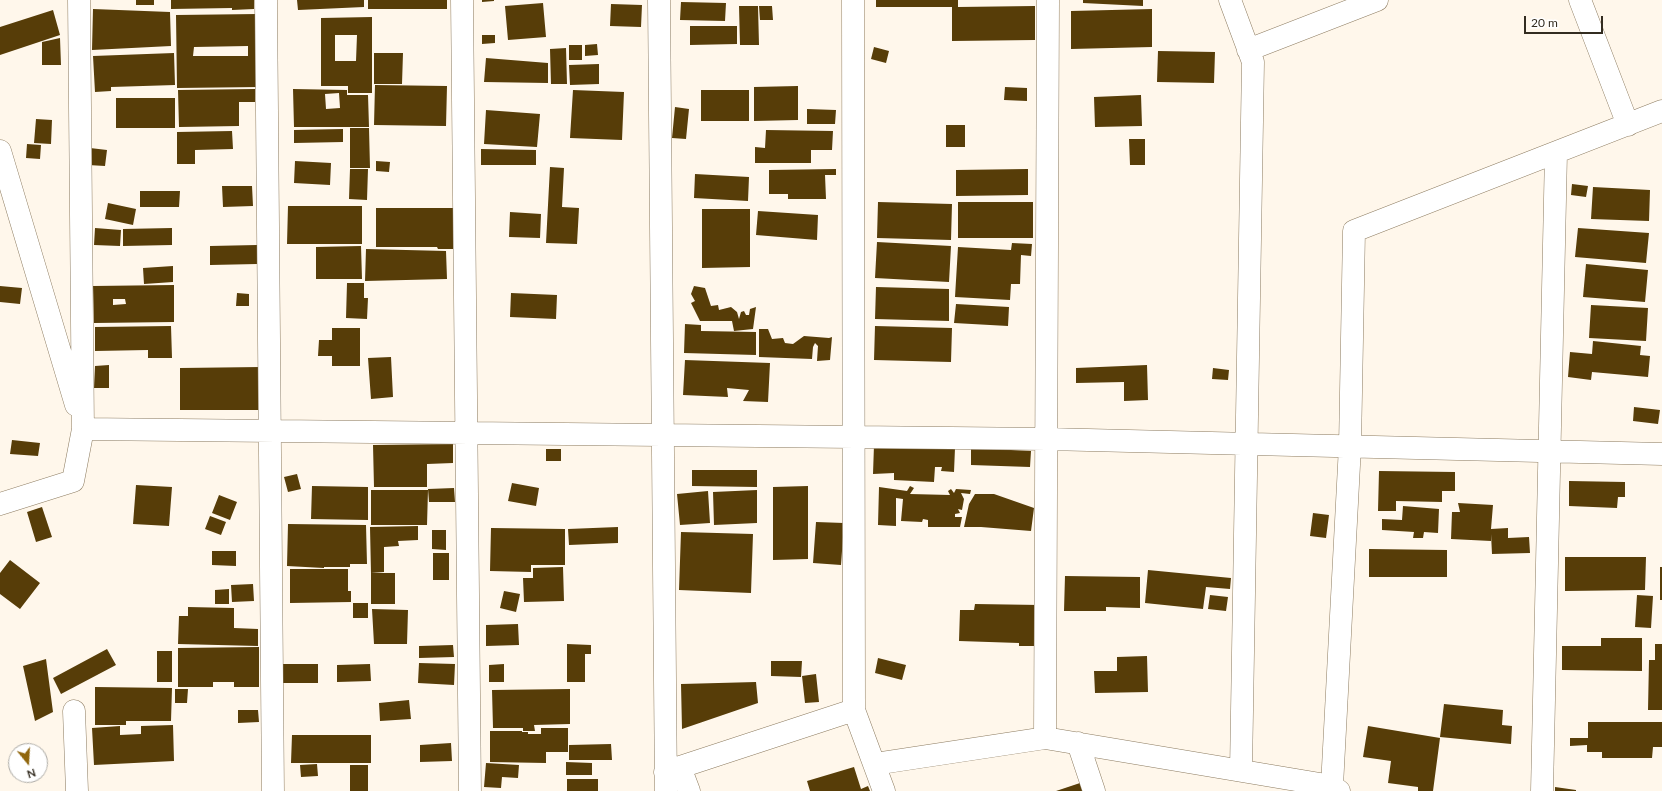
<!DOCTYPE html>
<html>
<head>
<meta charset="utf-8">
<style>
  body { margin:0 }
  #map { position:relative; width:1662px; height:791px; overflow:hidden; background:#fff7eb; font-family:Lato,sans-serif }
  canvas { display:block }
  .north { position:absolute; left:8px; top:743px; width:40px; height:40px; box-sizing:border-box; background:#fff; border:1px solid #adaba6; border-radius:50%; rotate:162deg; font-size:11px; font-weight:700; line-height:16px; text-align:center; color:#332c20 }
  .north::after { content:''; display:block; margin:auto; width:14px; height:18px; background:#90660d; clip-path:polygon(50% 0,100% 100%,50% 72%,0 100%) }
  .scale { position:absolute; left:1524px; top:16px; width:79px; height:18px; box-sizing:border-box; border:2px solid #332c20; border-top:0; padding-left:5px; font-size:12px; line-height:14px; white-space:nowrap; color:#332c20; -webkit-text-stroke:3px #fff; paint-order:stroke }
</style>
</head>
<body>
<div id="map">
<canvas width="1662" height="791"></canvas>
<div class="north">N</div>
<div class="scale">20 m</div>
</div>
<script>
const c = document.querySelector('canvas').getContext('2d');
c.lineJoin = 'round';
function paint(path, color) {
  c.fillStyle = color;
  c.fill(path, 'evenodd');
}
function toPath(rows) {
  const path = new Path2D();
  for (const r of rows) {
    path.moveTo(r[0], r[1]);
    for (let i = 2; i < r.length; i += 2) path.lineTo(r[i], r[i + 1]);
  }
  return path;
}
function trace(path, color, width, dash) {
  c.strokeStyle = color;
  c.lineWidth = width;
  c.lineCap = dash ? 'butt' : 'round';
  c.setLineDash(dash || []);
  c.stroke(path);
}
paint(toPath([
  [136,0,154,0,154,5,136,5],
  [171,0,254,0,254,9,232,10,232,8,171,9],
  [297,0,364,0,364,7,298,10],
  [368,0,447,0,447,9,368,9],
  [482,0,494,0,494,1,482,2],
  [876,0,958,0,958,7,1035,6,1035,40,952,41,952,7,876,7],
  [1083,0,1143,0,1143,6,1083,3],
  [681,2,726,3,725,21,680,20],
  [543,3,546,37,508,40,505,6],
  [611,4,642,5,641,27,610,26],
  [739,6,758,6,759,45,740,45],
  [759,6,772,6,773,20,760,20],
  [93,9,170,12,171,46,92,50],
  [1152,9,1152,47,1071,49,1071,11],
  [53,10,60,35,0,55,0,27],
  [258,14,259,87,177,88,176,15],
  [248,46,248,56,193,56,194,47],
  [372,17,372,93,348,93,348,86,321,86,321,18],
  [335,35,357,35,356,61,335,61],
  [690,26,737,26,737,44,690,45],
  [482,35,495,35,495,43,482,44],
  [60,38,61,65,42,65,42,42],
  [597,44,598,55,585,56,585,45],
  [569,45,582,45,582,60,569,60],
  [874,47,889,51,886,63,871,59],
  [566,48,567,84,551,84,550,49],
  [1158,51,1215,52,1214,83,1157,82],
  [174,53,175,85,111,87,111,91,95,92,93,56],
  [374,53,403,53,402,84,374,84],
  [486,58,548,63,548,83,484,82],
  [599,64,599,84,570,85,569,65],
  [375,85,447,86,446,126,374,125],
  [798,86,798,120,754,121,754,87],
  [1005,87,1027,88,1027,101,1004,100],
  [255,89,255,102,239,102,239,126,179,127,178,90],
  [293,89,347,90,347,95,368,95,369,127,294,127],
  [339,93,340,108,326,109,325,94],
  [573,90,624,92,622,140,570,138],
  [701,90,749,90,749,121,701,121],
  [1141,95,1142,126,1095,127,1094,97],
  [116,98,175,98,175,128,116,128],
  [675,107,689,109,686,139,672,138],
  [807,109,836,110,835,124,807,124],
  [486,110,540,114,537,147,484,144],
  [36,119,52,120,51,144,34,143],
  [946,125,965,125,965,147,946,147],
  [350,128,369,128,370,168,350,168],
  [343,129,343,142,294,143,294,130],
  [766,130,833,131,832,150,811,150,811,163,755,163,755,147,765,148],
  [232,131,233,149,195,150,195,164,177,164,177,132],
  [1129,139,1145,139,1145,165,1130,165],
  [27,144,41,145,40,159,26,158],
  [90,148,107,150,105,166,88,165],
  [481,149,536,150,536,165,481,165],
  [295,161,331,163,330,185,294,183],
  [376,161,390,162,389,172,376,171],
  [550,167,564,168,562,207,579,208,577,244,546,243],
  [350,169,368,169,367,200,349,199],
  [836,169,836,175,825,175,826,199,788,199,788,194,769,194,769,170],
  [1028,169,1028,195,956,196,956,170],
  [695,174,749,177,748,201,694,198],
  [1572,184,1588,186,1586,197,1571,195],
  [222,186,252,186,253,206,223,207],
  [1593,187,1650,190,1649,221,1591,219],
  [140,191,180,191,179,207,140,207],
  [878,202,952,204,951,240,877,238],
  [958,202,1033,202,1033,238,958,238],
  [108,203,136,209,133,225,105,219],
  [288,206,362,206,362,244,287,244],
  [376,208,457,208,457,249,438,249,437,247,376,247],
  [702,209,750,209,750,267,702,268],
  [758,211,818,215,817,240,756,235],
  [510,212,541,214,540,238,509,237],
  [95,228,121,230,120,246,94,245],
  [172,228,172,245,123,246,123,229],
  [1578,228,1649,233,1646,263,1575,257],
  [877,242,951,246,949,282,875,278],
  [1012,243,1032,244,1031,256,1021,255,1020,284,1011,284,1010,300,955,297,958,247,1011,250],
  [257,245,257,264,210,265,210,246],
  [361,246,362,279,316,279,316,247],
  [366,249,446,251,447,279,365,281],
  [1586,264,1648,270,1645,302,1583,297],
  [173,266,173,282,144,284,143,268],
  [347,283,364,283,364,298,368,298,367,319,346,318],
  [174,285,174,322,94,323,93,286],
  [113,299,125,299,126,304,113,305],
  [0,286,22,288,20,304,0,302],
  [694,286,705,288,711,306,718,305,719,310,731,307,737,312,739,319,741,312,744,311,746,315,749,315,750,309,756,307,753,329,734,331,732,321,700,321,691,303,695,301,691,294],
  [876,287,949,289,949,321,875,319],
  [237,293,249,294,249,306,236,306],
  [511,293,557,295,556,319,510,317],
  [956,304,1009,307,1008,326,954,323],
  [1591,305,1648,308,1646,341,1589,338],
  [685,324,701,325,701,331,756,332,756,355,684,353],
  [171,326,172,358,148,358,148,350,95,351,95,327],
  [875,326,952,328,951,362,874,360],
  [332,328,360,328,360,366,332,366,332,356,318,356,319,340,332,340],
  [759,329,768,329,772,339,783,338,785,343,793,344,804,336,829,338,832,337,830,360,817,361,818,346,815,343,813,347,812,359,759,357],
  [1593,341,1641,346,1640,355,1650,356,1648,377,1592,372,1591,380,1568,377,1570,352,1592,354],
  [391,357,393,397,371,399,368,358],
  [685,360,770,363,768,402,743,401,749,390,727,388,728,397,683,395],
  [109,365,109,388,94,388,95,366],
  [1147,365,1148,400,1124,401,1124,382,1076,383,1076,368],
  [261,367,261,410,180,410,180,368],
  [1213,368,1229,370,1228,380,1212,379],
  [1634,407,1660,410,1658,424,1633,421],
  [12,440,40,443,38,456,10,454],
  [453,444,453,463,427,464,427,487,374,487,373,445],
  [874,445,955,448,954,472,941,471,942,467,935,467,934,482,894,480,894,473,873,474],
  [971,448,1031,451,1030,467,971,465],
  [546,449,561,449,561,461,546,461],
  [692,470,757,470,757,487,692,486],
  [1379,471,1455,472,1455,491,1442,491,1442,502,1396,501,1396,511,1378,511],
  [297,474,301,489,288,492,284,477],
  [1569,481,1625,482,1625,497,1618,497,1617,508,1569,506],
  [512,483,539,488,536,506,508,501],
  [136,485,172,487,169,526,133,524],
  [312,486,368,487,368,520,311,519],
  [808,486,808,559,773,560,773,487],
  [910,486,914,488,910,494,950,495,948,491,951,489,954,493,956,489,971,490,970,494,961,493,964,499,962,510,958,509,960,513,955,514,955,517,962,517,960,527,928,527,928,520,923,519,922,522,901,521,903,499,896,498,896,526,878,525,879,487,907,491],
  [454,488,455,502,429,502,428,489],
  [371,490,428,490,427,525,371,525],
  [757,490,757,523,714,525,713,492],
  [708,491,710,523,680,525,677,494],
  [975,494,994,494,1034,508,1031,531,981,527,964,527,969,504],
  [219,495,237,502,230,520,212,513],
  [1458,503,1493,505,1491,529,1508,528,1508,538,1529,537,1530,553,1492,554,1491,534,1491,541,1451,539,1452,512,1460,512],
  [1403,506,1439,509,1438,533,1424,532,1423,538,1413,538,1414,532,1382,530,1382,519,1402,520],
  [42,507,52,537,36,542,27,512],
  [1313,513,1329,515,1326,538,1310,536],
  [210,516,226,522,221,535,205,529],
  [816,522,844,523,841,565,813,563],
  [288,524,366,525,367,564,350,564,350,567,324,567,324,568,287,566],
  [418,526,418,540,398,541,399,546,384,547,384,572,371,573,370,527],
  [618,527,618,543,569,545,568,529],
  [491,528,565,529,565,565,531,565,531,572,490,571],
  [432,530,446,530,446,550,432,549],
  [681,532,753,534,751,593,679,590],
  [1369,549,1447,550,1447,577,1369,577],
  [212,551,236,551,236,566,212,565],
  [433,553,449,553,449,580,433,580],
  [1565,557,1646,557,1645,590,1565,591],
  [10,560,40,583,20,609,0,594,0,573],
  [563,567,564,601,524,602,523,578,533,578,533,568],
  [1660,567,1662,567,1662,600,1660,600],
  [290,569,348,569,348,591,351,591,351,602,290,603],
  [1148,570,1231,578,1230,589,1206,587,1203,609,1145,603],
  [371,573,395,573,395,604,371,604],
  [1065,576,1140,577,1140,608,1106,607,1106,611,1064,611],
  [253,584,254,601,232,602,231,585],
  [229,589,229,604,215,604,215,590],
  [504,591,520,594,516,612,500,608],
  [1210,595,1228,597,1226,611,1208,609],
  [1637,595,1653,596,1651,628,1635,627],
  [353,603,368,603,368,618,353,618],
  [975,604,1040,605,1039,646,1019,646,1019,643,959,641,960,610,974,610],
  [188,607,234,608,234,628,258,629,258,646,178,644,179,616,188,616],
  [372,609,408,610,407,644,374,644],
  [518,624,519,645,486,646,486,625],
  [1601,638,1642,638,1642,671,1562,670,1562,646,1601,646],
  [567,644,591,645,591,654,585,654,585,682,567,682],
  [1655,644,1662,644,1662,710,1648,710,1649,660,1655,660],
  [453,645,454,657,419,658,419,646],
  [259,647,259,687,234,687,234,682,213,682,213,687,178,687,178,648],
  [107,649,116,665,61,694,53,678],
  [157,651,172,651,172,682,157,682],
  [1147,656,1148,692,1095,693,1094,671,1117,671,1117,657],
  [878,658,906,665,902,680,875,673],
  [46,659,53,712,35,721,23,666],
  [771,661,802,661,801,677,771,676],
  [419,663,455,664,454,685,418,683],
  [282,664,318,664,318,683,282,683],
  [370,664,371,681,337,682,337,665],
  [504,664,504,682,489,682,489,665],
  [816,674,819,702,805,703,802,676],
  [756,682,758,703,682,729,681,684],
  [95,687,172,688,171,721,126,721,126,725,95,725],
  [175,689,188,689,187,703,175,703],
  [570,689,570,724,534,725,535,731,523,731,523,728,493,728,492,690],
  [409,700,411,719,380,721,379,703],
  [1444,704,1503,710,1502,725,1512,726,1511,744,1440,737],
  [238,710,258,710,259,722,238,723],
  [1588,722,1662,722,1662,747,1653,747,1652,758,1602,758,1602,752,1587,752,1587,745,1570,746,1570,738,1588,738],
  [173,725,174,761,94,765,92,728,120,726,120,735,141,734,141,726],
  [1368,726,1440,738,1433,791,1418,791,1418,787,1388,783,1391,761,1363,757],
  [541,728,568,728,568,752,546,752,546,763,490,762,490,731,522,731,522,732,528,732,528,734,541,734],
  [292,735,371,735,371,763,291,763],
  [451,743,452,761,420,762,420,745],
  [611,744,612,760,569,760,569,745],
  [566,762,592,763,592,775,566,775],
  [486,763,519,765,518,778,502,777,501,788,484,787],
  [317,764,318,776,301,777,300,765],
  [350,765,368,765,368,791,350,791],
  [854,767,861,789,868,786,870,791,810,791,807,781],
  [567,779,598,779,598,791,567,791],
  [1083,782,1086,791,1056,791],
  [1555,787,1576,790,1576,791,1555,791]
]), '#573d08');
const street = toPath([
  [266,0,273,791],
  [462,0,470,791],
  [659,0,666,791],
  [853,0,854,710,884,791],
  [1230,0,1253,62,1241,770],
  [1580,0,1628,125],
  [1248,50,1377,0],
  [0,151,76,405],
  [83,429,1047,439,1662,454],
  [0,504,73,481,83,429,79,0],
  [74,711,77,791],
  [1045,738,1048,0],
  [1078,743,1094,791],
  [874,764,1045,738,1332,786,1339,791],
  [680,767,689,791],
  [665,772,854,710],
  [1332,786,1350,446,1354,231,1662,111],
  [1542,791,1556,153]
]);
trace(street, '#8d7c61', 23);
trace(street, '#fff', 22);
</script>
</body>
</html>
